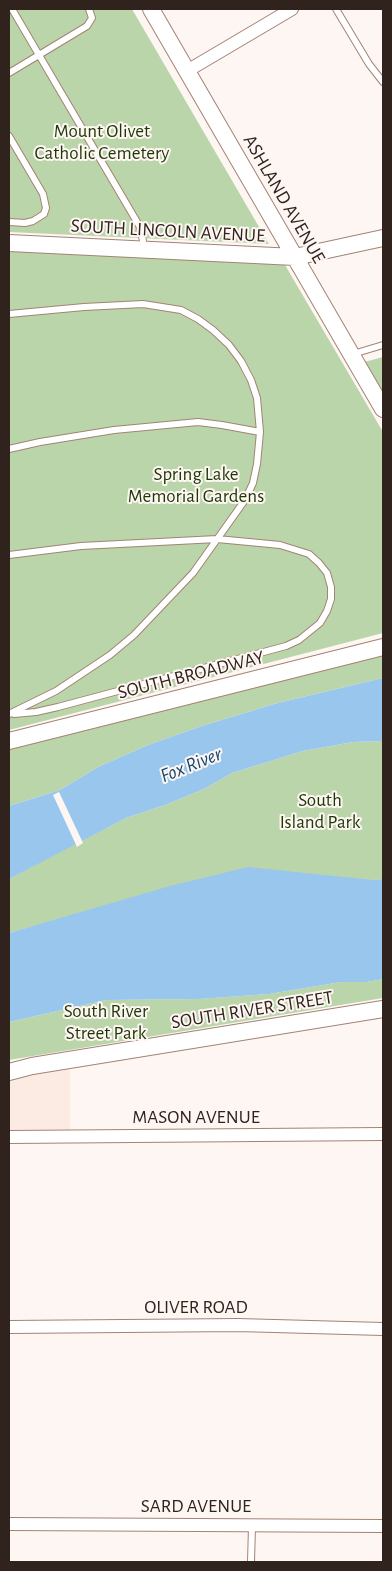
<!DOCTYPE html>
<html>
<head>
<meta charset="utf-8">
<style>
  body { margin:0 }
  #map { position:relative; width:392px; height:1571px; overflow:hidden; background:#fef6f3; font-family:"Alegreya Sans",sans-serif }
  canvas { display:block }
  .frame { position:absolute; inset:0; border:10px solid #30231d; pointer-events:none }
</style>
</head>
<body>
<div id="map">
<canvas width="392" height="1571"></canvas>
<div class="frame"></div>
</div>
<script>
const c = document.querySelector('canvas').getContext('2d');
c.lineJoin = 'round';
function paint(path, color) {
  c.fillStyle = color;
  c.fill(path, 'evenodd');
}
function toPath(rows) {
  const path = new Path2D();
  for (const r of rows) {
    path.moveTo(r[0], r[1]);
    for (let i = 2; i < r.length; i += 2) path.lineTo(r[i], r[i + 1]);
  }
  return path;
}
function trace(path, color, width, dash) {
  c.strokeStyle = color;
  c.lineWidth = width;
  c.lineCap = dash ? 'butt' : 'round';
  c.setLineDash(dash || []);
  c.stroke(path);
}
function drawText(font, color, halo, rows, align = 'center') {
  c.font = font + ' "Alegreya Sans",sans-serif';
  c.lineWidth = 4;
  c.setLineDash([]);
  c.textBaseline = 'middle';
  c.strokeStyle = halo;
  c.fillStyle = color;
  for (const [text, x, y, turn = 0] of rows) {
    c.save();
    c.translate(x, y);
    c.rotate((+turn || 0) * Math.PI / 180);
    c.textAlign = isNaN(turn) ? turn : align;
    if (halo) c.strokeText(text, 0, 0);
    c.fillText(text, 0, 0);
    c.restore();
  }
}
paint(toPath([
  [70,1062,70,1134,9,1134,9,1074]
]), '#fcebe3');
paint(toPath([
  [9,9,132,9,269,244,9,232],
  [9,251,285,265,383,432,383,633,9,730],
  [383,357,383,407,357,364],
  [383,655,383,678,274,704,202,726,148,745,98,767,60,790,9,806,9,748],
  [383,741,383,879,70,916,9,933,9,879,42,861,126,818,165,805,204,789,232,773,303,751,353,742],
  [383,979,383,998,9,1060,9,1022,106,1000,198,999,269,994,341,982,367,982]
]), '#bbd5ab');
paint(toPath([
  [383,678,383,741,353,742,303,751,232,773,204,789,165,805,126,818,9,879,9,806,60,790,98,767,148,745,202,726,274,704],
  [248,867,373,880,383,879,383,979,367,982,341,982,269,994,199,999,106,1000,9,1022,9,933,170,886]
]), '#98c6ed');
paint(toPath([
  [59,792,83,843,77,847,53,795]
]), '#fef6f3');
const service = toPath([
  [12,9,140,227,143,241,142,250],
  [336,9,369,64,383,82],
  [9,73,87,26,92,18,89,9],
  [9,136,43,194,46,208,44,214,33,221,25,223,9,222],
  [9,314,84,307,143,304,181,310,198,319,213,330,229,345,241,361,251,380,257,398,260,432,257,464,253,483,245,500,193,573,134,635,110,655,56,691,9,714],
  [353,354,383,345],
  [9,449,40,442,114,430,198,422,222,425,260,432],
  [9,555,81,546,217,539,249,542,280,545,309,554,319,563,327,573,331,587,331,599,327,611,320,623,299,640,286,646,58,707,36,712,14,714],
  [251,1562,252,1526]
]);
const minor = toPath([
  [187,71,292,9],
  [9,1137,383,1134],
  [9,1327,238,1325,383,1329],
  [9,1524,383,1526]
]);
const tertiary = toPath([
  [151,9,383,409],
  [9,243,295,257,383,238],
  [9,741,383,647],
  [9,1072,32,1066,383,1009]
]);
trace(service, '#a38374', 8);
trace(minor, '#a38374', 14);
trace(tertiary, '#a38374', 18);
trace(service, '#fff', 6);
trace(minor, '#fff', 12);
trace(tertiary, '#fff', 16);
drawText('19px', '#1d3804', '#fef6f3', [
  ["Mount Olivet",102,131],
  ["Catholic Cemetery",102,153],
  ["Spring Lake",196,474],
  ["Memorial Gardens",196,496],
  ["South",320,800],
  ["Island Park",320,822],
  ["South River",106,1011],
  ["Street Park",106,1033]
]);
drawText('19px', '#30231d', '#fef6f3', [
  ["ASHLAND AVENUE",284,199,60],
  ["SOUTH LINCOLN AVENUE",168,231,3],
  ["SOUTH BROADWAY",191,675,-14],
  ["SOUTH RIVER STREET",252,1010,-9],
  ["MASON AVENUE",196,1117],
  ["OLIVER ROAD",196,1307],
  ["SARD AVENUE",196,1506]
]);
drawText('italic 20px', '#15486e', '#fef6f3', [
  ["Fox River",191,765,-22]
]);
</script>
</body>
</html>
